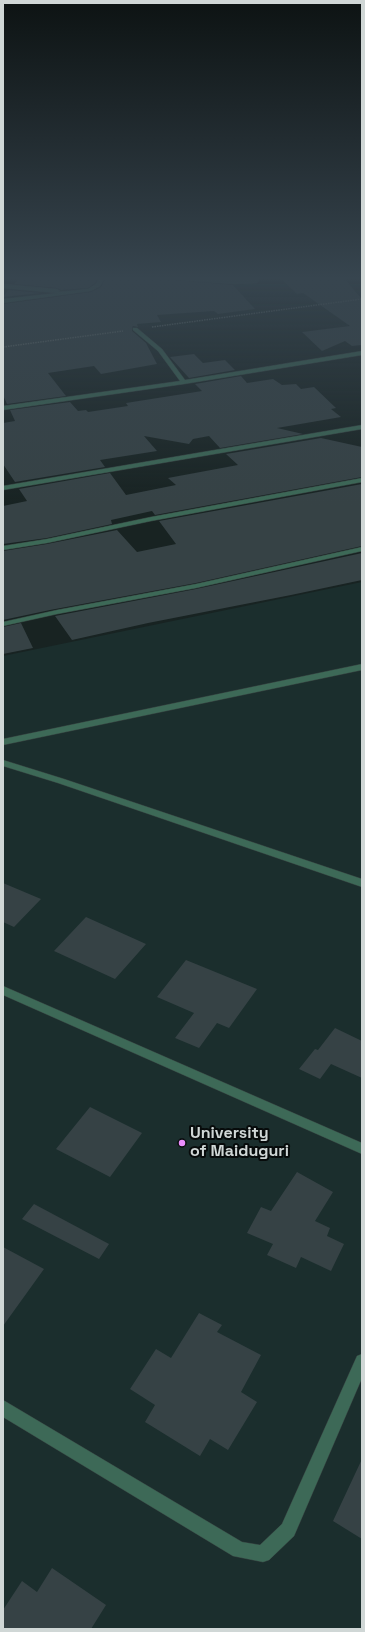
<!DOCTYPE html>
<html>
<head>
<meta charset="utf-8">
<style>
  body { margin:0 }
  #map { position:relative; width:365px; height:1632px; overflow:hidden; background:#182322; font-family:"Space Grotesk",sans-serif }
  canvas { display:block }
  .frame { position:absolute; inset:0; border:4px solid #d0d7d6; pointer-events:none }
</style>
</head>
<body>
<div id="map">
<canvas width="365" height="1632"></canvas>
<div class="frame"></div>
</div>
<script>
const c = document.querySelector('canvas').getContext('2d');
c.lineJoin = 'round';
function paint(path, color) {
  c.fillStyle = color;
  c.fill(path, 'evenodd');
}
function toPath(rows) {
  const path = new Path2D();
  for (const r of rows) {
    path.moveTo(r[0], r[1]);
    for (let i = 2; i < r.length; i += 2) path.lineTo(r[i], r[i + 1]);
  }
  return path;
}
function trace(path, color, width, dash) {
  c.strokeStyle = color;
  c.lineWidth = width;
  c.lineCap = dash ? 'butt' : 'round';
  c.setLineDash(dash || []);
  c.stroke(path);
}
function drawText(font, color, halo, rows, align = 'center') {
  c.font = font + ' "Space Grotesk",sans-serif';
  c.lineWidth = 4;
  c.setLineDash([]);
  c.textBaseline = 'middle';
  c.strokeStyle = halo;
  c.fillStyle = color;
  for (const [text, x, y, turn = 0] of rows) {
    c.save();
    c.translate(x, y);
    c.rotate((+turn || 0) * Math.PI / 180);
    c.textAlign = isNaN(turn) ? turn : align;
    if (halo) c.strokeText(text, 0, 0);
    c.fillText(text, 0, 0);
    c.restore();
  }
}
paint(toPath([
  [362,582,362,1629,3,1629,3,656]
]), '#1b2e2d');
paint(toPath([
  [43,277,98,277,95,283,88,288,61,290,57,288,14,284,20,278,41,279],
  [106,277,138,277,233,285,255,309,218,314,214,311,157,315,161,322,137,324,138,327,133,326,132,328,132,331,146,343,157,364,101,374,94,366,48,373,66,396,7,404,3,395,3,304,91,292,101,287],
  [279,277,344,278,362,299,362,345,352,346,345,341,322,351,302,332,350,326,303,293,297,294],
  [8,290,42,293,3,297],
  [194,354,203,363,225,360,235,370,189,378,170,357],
  [241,376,247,383,273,379,282,385,296,384,301,389,314,387,336,408,331,409,341,417,277,428,303,434,220,448,209,436,193,439,189,444,144,436,157,451,100,460,105,467,15,482,3,464,3,423,15,421,10,410,70,402,78,411,86,410,88,412,128,406,126,403,202,391,195,384],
  [321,438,362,447,362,477,155,515,152,511,111,520,112,524,47,538,3,544,3,506,27,501,19,489,110,473,126,495,176,485,168,478,238,465,226,454],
  [362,484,362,546,196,583,50,610,3,620,3,551,47,544,117,530,137,552,176,544,159,521],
  [362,553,362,580,291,595,148,623,72,640,55,616,196,589],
  [21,623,33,648,3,654,3,627],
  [3,883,41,899,14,927,3,922],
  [86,917,146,944,115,979,54,951],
  [186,960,257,989,229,1028,217,1023,199,1048,175,1038,194,1013,157,997],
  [335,1028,362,1041,362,1078,331,1064,320,1079,299,1069,315,1049,318,1050],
  [90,1107,142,1133,110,1177,56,1149],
  [297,1172,333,1192,315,1221,330,1228,327,1236,344,1244,331,1271,301,1257,296,1268,267,1255,273,1244,247,1233,261,1207,271,1211],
  [34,1204,109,1244,99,1259,22,1219],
  [3,1247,44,1269,3,1326],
  [199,1313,222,1325,217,1332,261,1355,241,1392,257,1402,228,1450,210,1439,200,1456,145,1422,155,1405,130,1389,156,1349,171,1358],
  [362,1459,362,1539,333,1521],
  [52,1568,106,1605,91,1629,3,1629,3,1610,22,1581,37,1592]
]), '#364245');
const street = toPath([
  [100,277,105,277,100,286,91,291,3,303,3,299,57,293,3,288,3,284,57,289,60,291,58,292,88,289,96,284,100,277],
  [139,277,178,277,235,280,256,279,259,281,256,283,235,284,139,277],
  [133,328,137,328,162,349,185,380,362,351,362,355,184,384,3,410,3,406,180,381,158,351,133,330,133,328],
  [362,425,362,429,3,490,3,486,362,425],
  [362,478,362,482,151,521,47,543,3,550,3,546,47,539,151,517,362,478],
  [362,547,362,551,196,588,57,614,3,626,3,622,57,610,196,584,362,547],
  [362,664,362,670,3,745,3,739,362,664],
  [3,760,64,779,362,879,362,887,58,783,3,766,3,760],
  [3,986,362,1143,362,1154,3,995,3,986],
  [362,1354,362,1378,294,1536,269,1560,263,1562,233,1556,3,1417,3,1400,242,1542,260,1545,282,1524,357,1356,362,1354]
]);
trace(street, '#35403f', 1);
trace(toPath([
  [152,327,362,299],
  [3,347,123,331]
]), '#687170', 1.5, [1.5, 1]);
paint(street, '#3d6957');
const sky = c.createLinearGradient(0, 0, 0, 506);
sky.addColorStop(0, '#0d1313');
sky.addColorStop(0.55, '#37454f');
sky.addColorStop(1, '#37454f00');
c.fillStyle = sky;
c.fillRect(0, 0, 365, 506);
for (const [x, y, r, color] of [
  [182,1143,4,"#ea8dfd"]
]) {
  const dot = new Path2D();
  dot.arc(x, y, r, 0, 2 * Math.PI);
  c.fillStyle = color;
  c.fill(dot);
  trace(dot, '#070b0b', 1.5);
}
drawText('bold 16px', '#d0d7d6', '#070b0b', [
  ["University",190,1134],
  ["of Maiduguri",190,1152]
], 'left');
</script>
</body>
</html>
